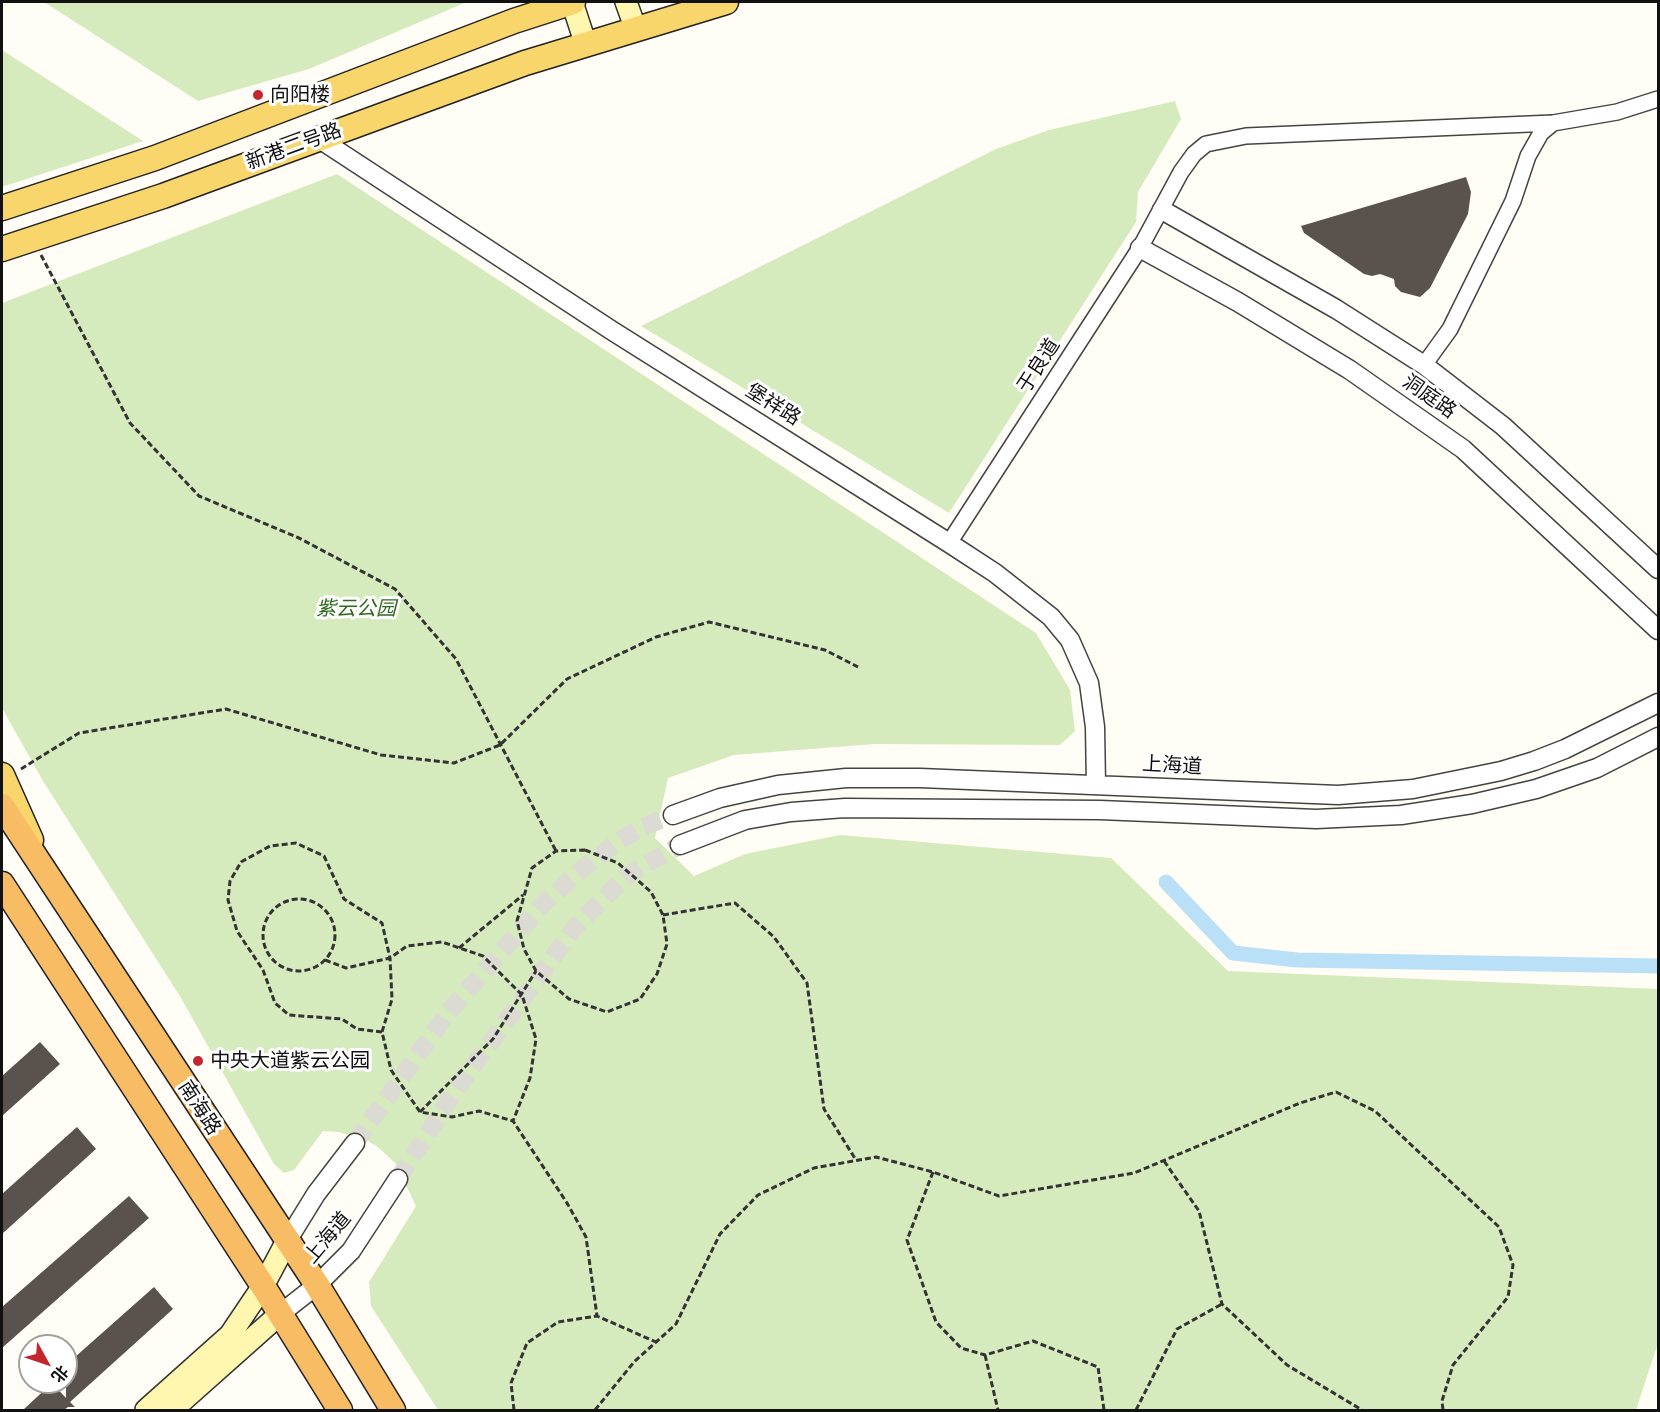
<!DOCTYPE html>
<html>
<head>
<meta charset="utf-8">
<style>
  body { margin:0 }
  #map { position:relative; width:1660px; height:1412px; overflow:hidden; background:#fffdf5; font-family:"Libre Baskerville","Noto Sans SC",serif }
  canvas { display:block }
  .frame { position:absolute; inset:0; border:3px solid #111; pointer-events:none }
  .north { position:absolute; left:18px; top:1334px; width:60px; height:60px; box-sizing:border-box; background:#fff; border:2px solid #a0a0a0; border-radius:50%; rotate:130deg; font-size:16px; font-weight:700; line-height:24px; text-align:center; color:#111 }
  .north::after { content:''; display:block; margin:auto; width:21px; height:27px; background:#c4262e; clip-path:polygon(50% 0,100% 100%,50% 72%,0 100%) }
</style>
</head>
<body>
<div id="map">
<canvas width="1660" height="1412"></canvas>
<div class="frame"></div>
<div class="north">北</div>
</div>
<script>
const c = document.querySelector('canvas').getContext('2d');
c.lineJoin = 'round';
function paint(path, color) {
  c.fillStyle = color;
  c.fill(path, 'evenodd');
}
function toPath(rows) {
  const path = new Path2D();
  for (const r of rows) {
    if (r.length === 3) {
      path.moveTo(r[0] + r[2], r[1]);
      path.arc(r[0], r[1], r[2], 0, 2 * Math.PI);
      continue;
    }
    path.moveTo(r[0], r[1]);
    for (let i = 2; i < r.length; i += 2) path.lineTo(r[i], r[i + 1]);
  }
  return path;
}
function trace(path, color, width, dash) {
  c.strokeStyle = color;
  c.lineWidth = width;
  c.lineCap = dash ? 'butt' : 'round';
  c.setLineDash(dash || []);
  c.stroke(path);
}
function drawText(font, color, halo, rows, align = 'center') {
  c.font = font + ' "Libre Baskerville","Noto Sans SC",serif';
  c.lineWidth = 6;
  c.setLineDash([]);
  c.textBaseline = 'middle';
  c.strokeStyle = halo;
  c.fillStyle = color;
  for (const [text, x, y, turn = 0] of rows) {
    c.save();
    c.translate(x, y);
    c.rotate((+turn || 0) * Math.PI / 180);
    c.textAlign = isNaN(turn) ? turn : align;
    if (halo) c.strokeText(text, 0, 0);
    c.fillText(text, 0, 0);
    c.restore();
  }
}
paint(toPath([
  [44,2,467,2,309,69,198,101],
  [2,50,143,141,2,187],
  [1175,101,1181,119,1138,192,1136,222,949,513,641,326,996,149,1049,130],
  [337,174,1036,633,1070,690,1075,731,1060,745,875,744,734,755,668,778,655,838,694,876,745,854,840,835,1111,858,1228,971,1658,989,1658,1343,1636,1410,438,1410,371,1306,369,1282,416,1206,396,1164,378,1147,366,1140,338,1132,323,1131,294,1170,284,1173,274,1164,181,998,43,781,2,708,2,303]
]), '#d5ebbd');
trace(toPath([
  [1166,882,1233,953,1297,960,1658,966]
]), '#b9e0f7', 15);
paint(toPath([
  [1466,177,1471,192,1468,214,1430,288,1420,297,1401,292,1395,286,1394,279,1380,274,1372,276,1364,274,1304,233,1301,226],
  [40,1042,60,1064,2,1116,2,1076],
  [77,1127,96,1149,2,1234,2,1194],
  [129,1196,149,1218,2,1348,2,1307],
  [154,1287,173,1309,70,1402,75,1407,68,1407,64,1410,23,1410,52,1383,66,1398,66,1365]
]), '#5a524d');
trace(toPath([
  [355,1143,446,1015,544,903,581,870,615,844,640,828,673,815],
  [398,1179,455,1091,575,927,625,877,680,845]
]), '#dbdad3', 18, [18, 9]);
const minor = toPath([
  [1424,365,1450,329,1513,201,1528,156,1541,133,1553,123,1617,112,1658,99],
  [949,543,1140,248,1181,172,1194,154,1206,144,1246,136,1553,123]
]);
const tertiary = toPath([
  [318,138,611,330,949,543,995,573,1051,617,1070,640,1089,683,1095,727,1096,785],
  [1162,210,1336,309,1424,365,1503,426,1658,569],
  [1140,248,1238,302,1350,370,1463,449,1658,630],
  [673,815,720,798,778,785,846,778,920,778,1338,795,1413,789,1501,771,1534,761,1565,749,1658,703],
  [680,845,745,820,791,812,845,808,1100,810,1316,819,1401,815,1472,804,1536,789,1597,768,1658,737],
  [287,1241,316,1194,355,1143],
  [280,1314,317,1285,351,1251,398,1179]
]);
const secondary = toPath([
  [572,2,585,42],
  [626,2,635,27],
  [146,1410,230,1335,263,1286,287,1241],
  [172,1410,280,1314]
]);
const primary = toPath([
  [2,208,155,158,514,21,573,2],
  [2,249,163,196,525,63,726,2],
  [2,775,31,840]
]);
const trunk = toPath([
  [2,806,317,1285,393,1410],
  [2,884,263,1286,340,1410]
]);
trace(minor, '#444', 18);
trace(tertiary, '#444', 21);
trace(secondary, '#333', 24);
trace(primary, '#222', 27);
trace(trunk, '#222', 27);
trace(toPath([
  [41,255,130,423,199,496,299,538,395,589,456,659,556,851],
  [21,769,79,733,226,709,381,755,454,763,500,745,567,679,656,637,709,622,825,650,858,667],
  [585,850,618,863,651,892,663,915,667,944,657,974,640,999,607,1012,569,999,536,971,524,949,517,921,532,868,556,851,585,850],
  [299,935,36],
  [663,915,735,903,774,937,807,983,824,1109,856,1160],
  [459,948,523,895],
  [325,960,346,968,390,958,407,946,442,942,483,956,522,995,536,1039,530,1078,513,1121],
  [382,1032,357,1029,342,1019,289,1015,275,1003,263,970,237,931,228,900,230,881,241,862,270,846,296,843,324,856,344,899,382,923,390,958,392,999,382,1032,391,1070,420,1112,452,1117,479,1111,513,1121,567,1203,586,1237,597,1316],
  [420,1112,493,1039,536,971],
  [1164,1161,1199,1211,1222,1304,1287,1365,1362,1410],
  [933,1172,907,1240,936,1322,961,1348,985,1355,1033,1341,1098,1367,1104,1410],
  [985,1355,998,1410],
  [514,1410,511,1383,527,1343,558,1322,597,1316,656,1342],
  [595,1410,634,1362,676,1324,720,1234,758,1195,814,1168,876,1157,933,1172,999,1196,1134,1173,1300,1103,1336,1092,1375,1111,1499,1227,1513,1265,1508,1297,1453,1365,1442,1401,1443,1410],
  [1136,1410,1177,1329,1222,1304]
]), '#333', 3, [6, 3]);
trace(minor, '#fff', 15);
trace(tertiary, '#fff', 18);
trace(secondary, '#fff6b0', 21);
trace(primary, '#f9d66b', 24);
trace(trunk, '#f7bc64', 24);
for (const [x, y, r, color] of [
  [258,95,6,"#c4262e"],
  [198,1061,6,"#c4262e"]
]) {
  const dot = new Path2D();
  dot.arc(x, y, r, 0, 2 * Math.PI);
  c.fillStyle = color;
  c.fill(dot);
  trace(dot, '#fff', 2);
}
drawText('20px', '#111', '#fff', [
  ["向阳楼",270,95],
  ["中央大道紫云公园",210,1061]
], 'left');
drawText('20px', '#111', '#fff', [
  ["新港二号路",294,147,-20],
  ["于良道",1039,366,-57],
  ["洞庭路",1429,397,35],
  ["堡祥路",773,405,32],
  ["上海道",1172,766,3],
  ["南海路",199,1108,57],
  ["上海道",328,1238,-50]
]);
drawText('italic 20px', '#2f6b1f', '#fff', [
  ["紫云公园",356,609]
]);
</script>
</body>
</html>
